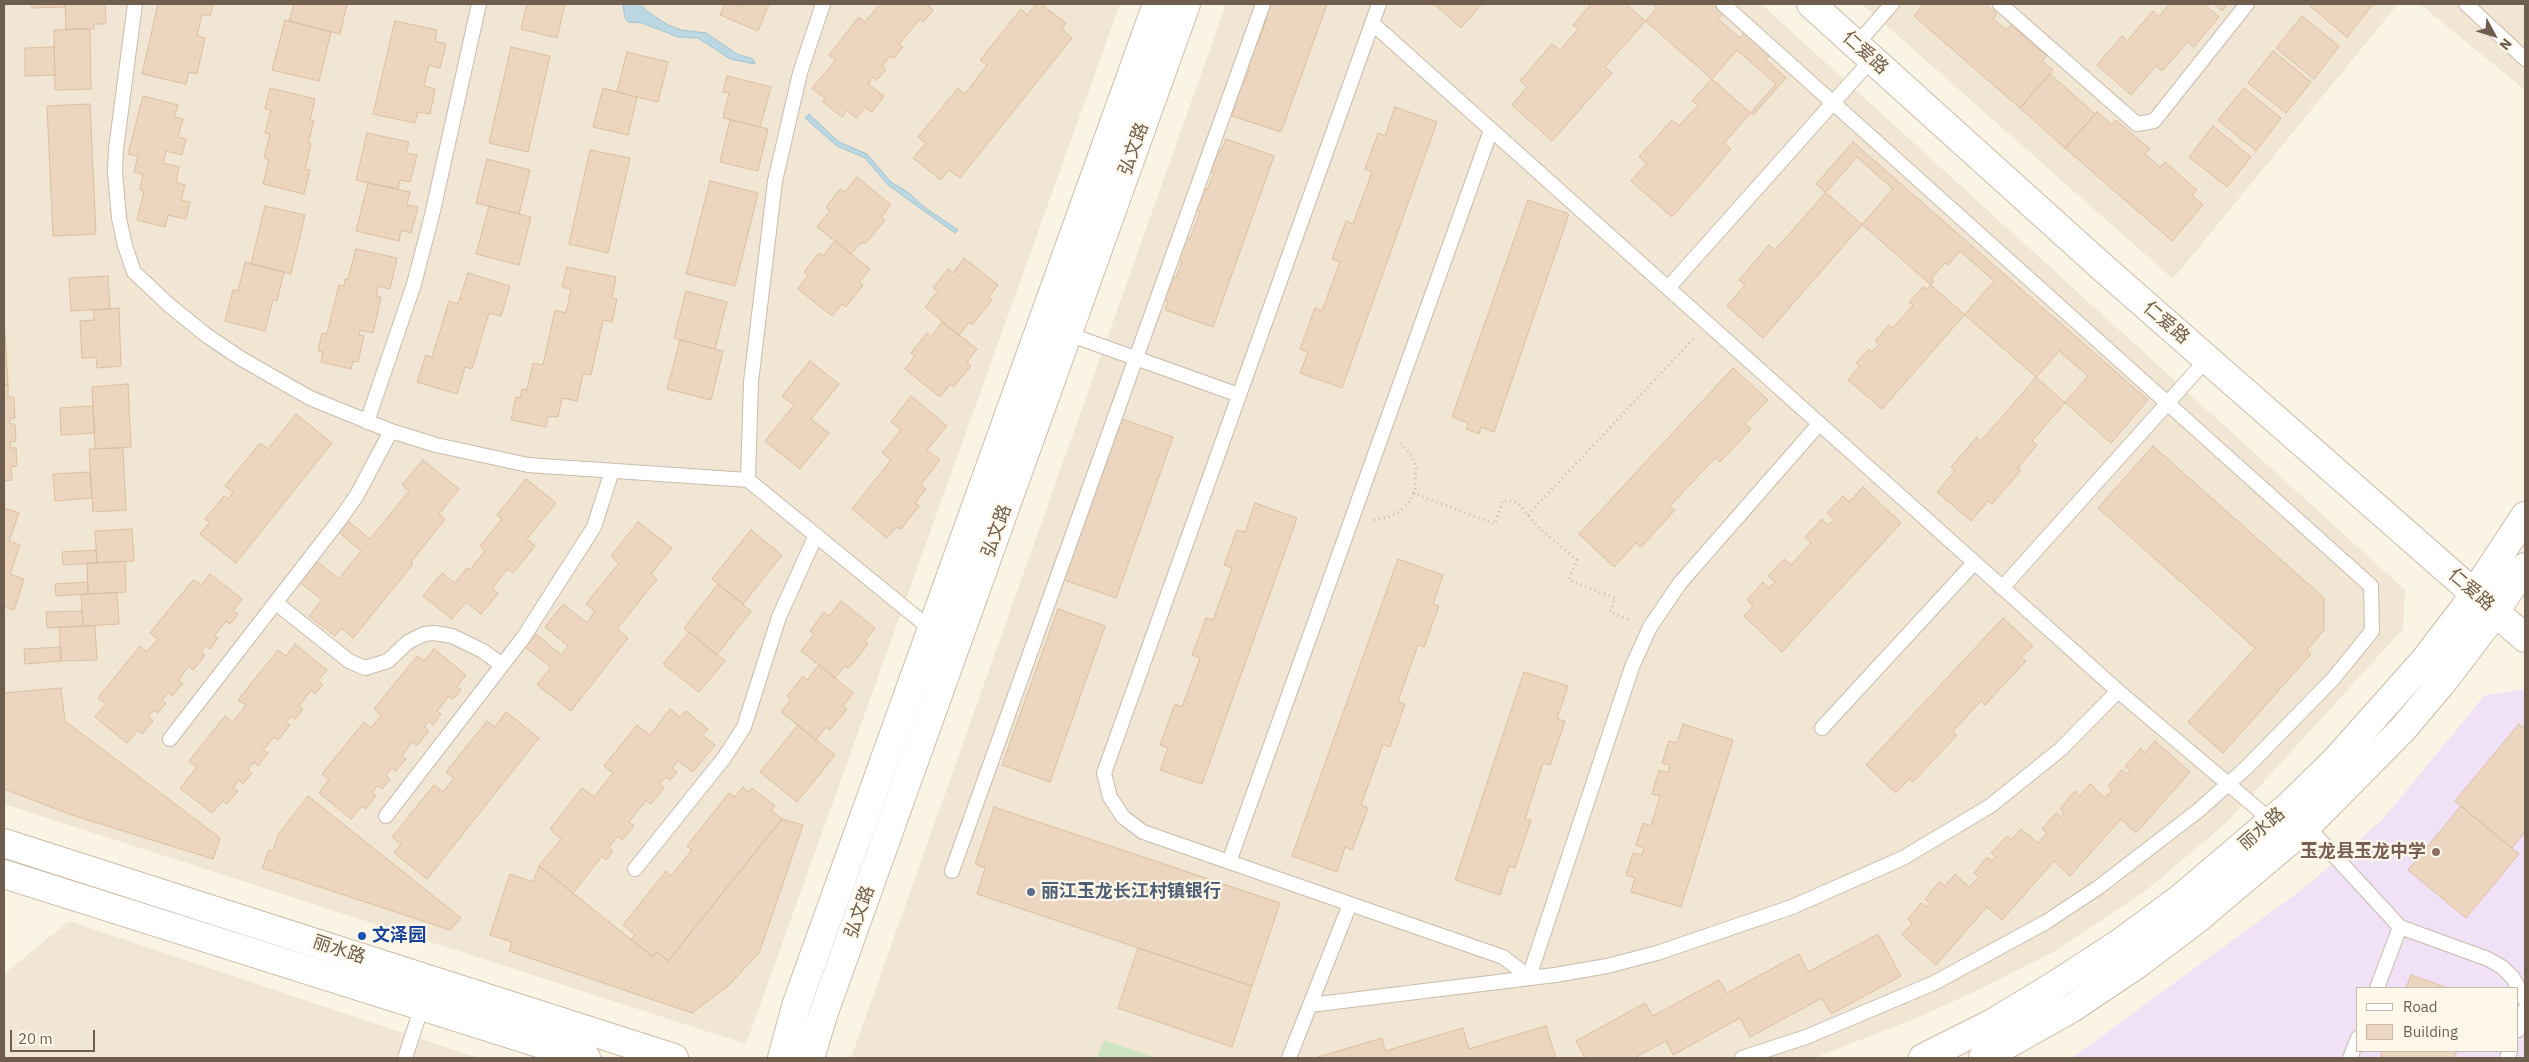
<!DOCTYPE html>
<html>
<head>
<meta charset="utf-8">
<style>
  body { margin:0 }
  #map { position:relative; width:2529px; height:1062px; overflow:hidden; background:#faf4e4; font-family:"IBM Plex Sans",sans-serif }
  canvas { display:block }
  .frame { position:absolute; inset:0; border:5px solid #6f5d4d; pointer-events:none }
  .legend { position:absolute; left:2356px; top:987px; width:162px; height:65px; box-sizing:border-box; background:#fdf8ea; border:1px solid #c4baab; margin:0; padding:6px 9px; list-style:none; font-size:15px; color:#6f5d4d }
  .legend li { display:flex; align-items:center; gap:10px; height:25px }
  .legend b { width:25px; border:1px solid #c4baab }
  .north { position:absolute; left:2469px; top:10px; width:50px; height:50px; -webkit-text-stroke:4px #fdf8ea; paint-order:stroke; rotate:129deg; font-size:14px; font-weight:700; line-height:20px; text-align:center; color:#6f5d4d }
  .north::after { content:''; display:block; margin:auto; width:18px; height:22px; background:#6f5d4d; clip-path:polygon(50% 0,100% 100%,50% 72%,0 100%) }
  .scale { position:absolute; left:10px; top:1030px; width:85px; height:22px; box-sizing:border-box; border:2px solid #6f5d4d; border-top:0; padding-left:6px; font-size:15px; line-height:18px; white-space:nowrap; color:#6f5d4d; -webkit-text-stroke:4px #fdf8ea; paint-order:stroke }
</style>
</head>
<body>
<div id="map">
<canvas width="2529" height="1062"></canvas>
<div class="frame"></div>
<ul class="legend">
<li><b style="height:6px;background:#fff"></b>Road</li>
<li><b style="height:14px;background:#ecd6bf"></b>Building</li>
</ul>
<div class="north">N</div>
<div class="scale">20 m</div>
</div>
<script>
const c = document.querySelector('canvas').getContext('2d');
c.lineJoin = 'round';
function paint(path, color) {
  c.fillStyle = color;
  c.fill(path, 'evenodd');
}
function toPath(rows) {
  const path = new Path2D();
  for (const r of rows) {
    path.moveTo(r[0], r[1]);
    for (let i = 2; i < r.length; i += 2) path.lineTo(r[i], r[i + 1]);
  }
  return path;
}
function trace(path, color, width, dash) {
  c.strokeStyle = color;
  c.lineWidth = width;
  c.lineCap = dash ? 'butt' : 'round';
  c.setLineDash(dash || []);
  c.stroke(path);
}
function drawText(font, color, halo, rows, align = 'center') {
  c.font = font + ' "IBM Plex Sans","Noto Sans SC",sans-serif';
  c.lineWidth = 4.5;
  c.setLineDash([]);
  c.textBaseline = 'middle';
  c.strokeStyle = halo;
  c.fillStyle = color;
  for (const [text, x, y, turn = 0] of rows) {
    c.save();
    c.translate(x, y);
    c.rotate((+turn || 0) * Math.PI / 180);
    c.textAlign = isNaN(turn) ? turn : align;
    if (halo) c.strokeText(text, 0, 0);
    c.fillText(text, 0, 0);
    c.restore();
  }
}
paint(toPath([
  [4,4,1120,4,746,1044,4,804],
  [1226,4,1761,4,2405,590,2403,629,2226,823,2144,892,2055,951,1990,984,1924,1015,1814,1058,851,1058],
  [1862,4,2398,4,2173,279],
  [2420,4,2525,4,2525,90],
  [69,921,478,1058,4,1058,4,974]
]), '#f0e6d3');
paint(toPath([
  [2525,689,2525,1058,2072,1058,2308,885,2384,818,2485,695],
  [2358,988,2518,988,2518,1051,2358,1051]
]), '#f0e1f6');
paint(toPath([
  [1104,1040,1156,1058,1097,1058]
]), '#cee5c4');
const water = toPath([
  [623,4,640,4,648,12,668,25,681,30,706,33,737,54,753,59,755,64,730,59,698,38,678,37,642,23,628,22,625,18,623,4],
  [809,114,839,142,867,154,891,182,909,193,924,207,958,230,955,233,888,185,865,158,837,146,805,118,809,114]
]);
paint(water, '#bbd7e1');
trace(water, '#a2c5d1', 1);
const building = toPath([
  [32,4,65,4,65,7,32,8,32,4],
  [65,4,105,4,106,24,94,24,94,29,66,29,65,4],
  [158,4,213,4,210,16,202,14,197,36,205,38,197,74,189,72,186,84,142,74,158,4],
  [294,4,347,4,340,34,289,21,294,4],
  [527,4,565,4,557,38,521,29,527,4],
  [725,4,741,5,769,4,758,31,720,15,725,4],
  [880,4,932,4,929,7,933,10,923,22,920,19,899,44,903,47,894,58,890,56,882,66,886,69,877,80,873,77,868,84,884,96,872,112,865,107,857,118,847,111,842,117,823,102,825,99,812,88,836,60,829,55,859,17,865,22,880,4],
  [1037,4,1041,4,1066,23,1062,29,1072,38,960,178,949,170,941,180,913,158,926,143,918,137,958,88,965,94,987,65,980,60,1021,9,1027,15,1037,4],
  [1264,4,1327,4,1281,132,1232,116,1236,106,1228,104,1236,81,1244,84,1250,67,1242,64,1250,42,1258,44,1267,17,1260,15,1264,4],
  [1434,4,1482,4,1461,28,1434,4],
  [1591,4,1652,4,1657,8,1605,67,1612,73,1552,141,1512,105,1527,87,1520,81,1552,44,1560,50,1578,29,1573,25,1591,4],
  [1626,4,1716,4,1725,12,1718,19,1740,38,1746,31,1771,54,1766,60,1786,78,1753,115,1626,4],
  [1924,4,1985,4,1997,14,1993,19,2006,30,2011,25,2047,56,2042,61,2053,70,2020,108,1914,16,1924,4],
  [2170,4,2204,4,2219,17,2194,47,2188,42,2162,71,2156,66,2131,95,2097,65,2122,36,2127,41,2153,11,2158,17,2170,4],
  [2214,4,2228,4,2222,11,2214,4],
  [2312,4,2373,4,2347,37,2310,6,2312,4],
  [2302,16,2339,46,2314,79,2276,48,2302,16],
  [285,20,331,32,319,81,272,70,285,20],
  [395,21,437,30,435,41,446,44,440,68,429,65,424,86,435,89,430,114,418,112,415,123,373,114,395,21],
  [90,29,91,89,55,90,54,30,90,29],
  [54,47,55,75,25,76,25,48,54,47],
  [511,47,550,56,528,152,489,143,511,47],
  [1737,50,1776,84,1724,143,1731,149,1672,217,1631,181,1647,163,1639,157,1672,120,1679,126,1698,105,1692,101,1737,50],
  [2273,51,2311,82,2286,113,2248,83,2273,51],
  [627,52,668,62,658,102,617,92,627,52],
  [2050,74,2095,114,2065,148,2020,108,2050,74],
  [727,76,771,87,760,127,723,118,729,93,723,92,727,76],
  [270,88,315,99,310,120,314,121,308,143,311,144,305,169,310,170,304,194,263,184,269,160,264,158,270,134,265,133,271,110,265,109,270,88],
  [603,88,637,97,628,135,593,127,603,88],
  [2244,88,2281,118,2256,151,2218,120,2244,88],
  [143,96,178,105,174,117,183,119,178,137,186,139,182,155,166,151,163,163,179,167,176,182,185,185,181,200,190,202,186,219,168,215,165,227,137,220,144,191,140,190,143,174,134,172,138,156,128,154,143,96],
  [90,104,96,234,53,236,47,106,90,104],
  [1395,107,1437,122,1342,388,1300,373,1308,352,1300,349,1315,308,1322,311,1340,262,1332,259,1346,221,1353,224,1372,172,1365,169,1378,133,1385,136,1395,107],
  [2097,112,2112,125,2116,120,2150,149,2145,154,2160,167,2165,162,2197,190,2192,195,2203,205,2172,241,2065,148,2097,112],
  [730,120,768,129,758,171,720,162,730,120],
  [2213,126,2251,157,2227,187,2189,157,2213,126],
  [367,133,409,142,406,153,417,155,410,182,400,180,398,189,356,180,367,133],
  [1226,139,1274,156,1213,327,1165,310,1168,301,1160,298,1168,276,1176,278,1182,261,1174,258,1182,236,1190,239,1200,212,1192,209,1200,187,1207,190,1214,173,1206,170,1214,149,1221,151,1226,139],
  [1853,142,2148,400,2111,443,1816,184,1853,142],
  [590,150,630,158,608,253,569,244,590,150],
  [1857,157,1893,189,1763,338,1727,306,1745,285,1739,280,1769,245,1775,250,1857,157],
  [487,159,530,170,519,214,476,203,487,159],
  [857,177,891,205,881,217,885,220,865,244,862,242,851,254,817,227,830,211,826,207,840,189,845,192,857,177],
  [710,181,758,193,735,286,686,274,710,181],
  [368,183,410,192,407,205,418,207,411,233,401,230,399,241,356,231,368,183],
  [1528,200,1569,214,1494,432,1481,427,1479,434,1466,429,1468,423,1452,417,1528,200],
  [265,206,305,215,291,274,251,264,265,206],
  [489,206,531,217,519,265,476,254,489,206],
  [835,241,870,269,859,282,863,285,846,307,842,304,832,316,798,289,808,275,804,272,819,253,823,256,835,241],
  [356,249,397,258,390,289,378,286,376,296,381,297,373,333,360,330,359,335,364,336,358,362,353,361,351,369,321,362,323,352,318,351,322,333,327,334,339,285,344,286,345,279,348,279,356,249],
  [1960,251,1994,281,1882,409,1848,380,1860,366,1856,363,1869,349,1872,352,1879,344,1875,341,1889,325,1893,328,1913,305,1909,302,1923,287,1927,289,1934,281,1931,279,1945,263,1948,265,1960,251],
  [964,258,998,285,989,297,992,300,972,325,969,322,959,335,925,307,938,291,933,288,948,269,953,273,964,258],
  [245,262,284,272,277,301,273,300,265,331,225,321,233,290,238,291,245,262],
  [567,267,616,277,612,298,617,299,612,322,603,320,591,375,583,374,577,401,562,398,558,417,548,416,546,427,511,420,516,397,520,398,522,389,527,390,533,363,543,365,555,310,566,313,571,289,562,287,567,267],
  [468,273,510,286,501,316,489,313,472,369,465,367,457,394,417,382,426,355,432,357,449,301,458,304,468,273],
  [108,276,110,309,71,311,69,278,108,276],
  [686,291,727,302,715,349,674,338,686,291],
  [119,308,121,366,97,368,96,357,82,358,80,321,94,320,94,310,119,308],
  [4,316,8,385,4,385,4,316],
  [942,322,977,349,967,362,971,366,953,387,950,384,940,397,905,369,915,356,911,353,927,333,931,337,942,322],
  [680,340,723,351,711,400,667,389,680,340],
  [2059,351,2088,376,2032,441,2037,445,2018,468,2021,470,1992,504,1988,501,1971,521,1937,492,1955,470,1951,467,1977,437,1981,441,2059,351],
  [810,361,839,384,811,419,829,433,800,469,765,441,794,405,782,396,810,361],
  [1733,368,1768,400,1745,424,1751,429,1720,462,1715,458,1670,506,1675,510,1641,547,1636,543,1614,567,1579,534,1733,368],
  [128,384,131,447,95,449,92,387,128,384],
  [4,385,8,385,8,397,14,397,15,418,10,418,10,424,15,424,16,441,10,442,11,448,16,448,17,466,11,467,12,480,4,481,4,385],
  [911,396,947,426,927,450,940,460,921,484,926,489,915,503,919,506,901,529,896,527,887,538,852,509,891,460,882,453,901,430,891,422,911,396],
  [93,406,95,433,61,435,60,408,93,406],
  [296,414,332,443,236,563,200,534,210,522,205,519,224,496,228,499,233,492,225,486,260,443,268,449,296,414],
  [1122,419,1173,437,1116,598,1064,580,1122,419],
  [2153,446,2324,598,2324,630,2307,650,2311,654,2223,753,2188,722,2255,648,2098,508,2153,446],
  [123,448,126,510,93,512,89,449,123,448],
  [423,460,459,489,439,514,445,519,411,562,413,564,353,638,341,628,335,636,309,616,322,600,297,580,314,559,339,579,361,551,339,532,348,521,370,539,409,491,402,485,423,460],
  [90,472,92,498,55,501,53,474,90,472],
  [526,479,556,503,527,539,535,546,513,573,508,569,492,588,498,593,481,614,466,602,452,619,423,596,442,573,455,583,467,568,470,570,485,551,480,546,502,519,497,515,526,479],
  [1863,487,1901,523,1782,652,1744,616,1753,606,1747,600,1763,582,1769,588,1775,582,1768,576,1784,559,1791,565,1811,543,1805,537,1822,519,1828,525,1834,519,1827,513,1843,496,1849,502,1863,487],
  [1255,503,1297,518,1202,784,1160,770,1168,748,1160,745,1175,704,1182,707,1200,658,1192,655,1206,618,1213,620,1232,568,1224,565,1237,530,1245,532,1255,503],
  [4,508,19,513,9,541,20,545,10,574,24,579,14,610,4,607,4,508],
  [638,522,672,548,651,574,657,579,617,629,628,638,571,711,537,685,551,667,525,647,536,634,561,655,568,646,545,627,563,604,587,623,595,611,586,604,619,563,611,556,638,522],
  [132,529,134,561,97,563,95,531,132,529],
  [751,530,782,555,743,604,712,579,751,530],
  [96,550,97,563,63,565,62,552,96,550],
  [1398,559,1443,575,1433,604,1439,606,1424,647,1418,645,1398,701,1405,704,1390,747,1383,744,1361,805,1368,808,1352,850,1345,847,1337,872,1292,856,1398,559],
  [125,561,126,592,88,594,87,563,125,561],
  [210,574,242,599,233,611,238,614,230,624,226,621,214,636,218,638,210,649,206,646,201,651,205,655,193,670,189,666,178,680,183,683,172,696,168,692,162,700,166,703,158,713,154,710,148,717,153,721,142,734,138,730,127,743,95,717,106,704,98,698,140,646,147,652,158,639,150,633,193,580,201,585,210,574],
  [88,582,88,594,56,596,55,584,88,582],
  [718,584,751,611,717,655,684,628,718,584],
  [117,593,119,624,83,626,81,594,117,593],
  [841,601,875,628,865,641,868,644,849,668,845,666,835,678,801,651,814,634,810,631,824,612,829,616,841,601],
  [1058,609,1105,626,1050,782,1002,765,1058,609],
  [82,611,83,626,47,628,46,612,82,611],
  [2003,618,2033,646,2021,657,2026,661,1985,705,1981,701,1953,731,1957,735,1913,782,1909,779,1896,793,1866,765,2003,618],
  [95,626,97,660,61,661,59,627,95,626],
  [689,632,725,661,699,692,663,664,689,632],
  [295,644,327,670,318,681,323,685,315,694,311,690,299,706,303,709,295,719,291,716,286,722,290,725,278,740,274,737,263,750,268,753,258,766,254,762,248,770,252,773,243,784,239,780,233,788,238,791,227,804,223,801,212,813,180,788,197,767,189,761,225,716,233,722,246,705,238,700,278,650,286,656,295,644],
  [61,647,61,661,25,664,24,649,61,647],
  [434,649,466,675,457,687,461,690,453,699,449,696,437,711,441,714,433,725,429,721,424,727,429,731,417,745,412,742,402,756,406,759,396,771,392,768,386,775,390,779,382,789,377,786,372,793,376,796,366,809,362,806,351,819,319,793,329,780,322,774,364,722,371,728,381,715,374,709,417,656,424,661,434,649],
  [819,665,853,693,843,706,847,709,830,730,826,727,816,740,781,712,791,699,787,696,803,676,807,680,819,665],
  [1524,672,1568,686,1557,719,1565,721,1550,765,1543,763,1525,819,1531,820,1515,868,1509,866,1500,895,1455,880,1524,672],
  [61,688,65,721,220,838,213,859,72,815,4,789,4,693,61,688],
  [670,709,680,717,686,711,708,729,702,735,715,745,693,772,678,761,672,768,677,772,670,780,666,777,659,784,664,788,651,804,646,800,629,822,634,826,622,840,618,836,609,847,613,851,606,860,602,856,573,893,539,866,561,839,550,829,582,788,594,797,613,773,604,766,637,725,650,735,670,709],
  [506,712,539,738,427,879,394,853,401,844,392,837,434,785,443,792,454,778,446,772,487,721,495,727,506,712],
  [1683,724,1733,740,1681,907,1631,892,1635,878,1626,875,1633,853,1642,855,1644,848,1636,845,1643,823,1651,826,1660,796,1652,794,1659,770,1668,773,1670,765,1662,763,1669,741,1677,743,1683,724],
  [2519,724,2525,729,2525,832,2512,848,2455,801,2519,724],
  [798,725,835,755,797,802,760,772,798,725],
  [2155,741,2190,772,2136,833,2121,819,2070,876,2054,861,2002,920,1987,907,1936,965,1902,935,1912,923,1908,919,1921,903,1926,907,1930,903,1925,899,1940,881,1945,886,1955,874,1969,887,1979,877,1974,873,1987,857,1992,861,1996,857,1991,853,2007,836,2011,840,2021,829,2038,843,2047,833,2042,829,2056,813,2061,817,2064,813,2060,809,2075,791,2080,796,2090,784,2105,798,2112,790,2108,786,2122,770,2126,774,2130,770,2125,766,2141,748,2145,753,2155,741],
  [743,787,749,792,752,788,775,806,771,810,782,819,668,961,657,952,653,957,631,939,635,935,623,925,666,871,671,876,692,850,687,846,729,793,734,797,743,787],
  [308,796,461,918,450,930,262,868,269,850,273,851,278,835,308,796],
  [2461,806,2519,854,2466,918,2408,870,2461,806],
  [994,807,1280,903,1252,986,977,894,985,868,975,864,994,807],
  [782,819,803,825,759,953,728,986,692,1013,509,951,512,942,490,935,510,874,533,882,539,866,653,957,657,952,668,961,782,819],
  [1878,934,1901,976,1831,1014,1822,998,1750,1037,1740,1018,1673,1055,1666,1041,1634,1058,1585,1058,1576,1041,1645,1003,1653,1016,1719,980,1727,993,1799,954,1808,972,1878,934],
  [1138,948,1252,986,1232,1047,1118,1008,1138,948],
  [2411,975,2448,988,2406,988,2411,975],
  [1546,1026,1556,1058,1315,1058,1382,1038,1385,1051,1463,1028,1469,1049,1546,1026],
  [2383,1051,2457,1051,2454,1058,2380,1058,2383,1051]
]);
paint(building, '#ecd6bf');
trace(building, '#ddbfa1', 1);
const lane = toPath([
  [135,4,116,149,115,172,119,218,125,246,134,272,169,305,206,335,240,358,310,398,391,431,436,445,528,465,748,480,932,630],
  [1379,4,1104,773,1110,797,1123,817,1143,832,1503,957,1529,977,1632,667,1650,627,1680,583,1819,424],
  [1723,4,2371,586,2372,631,2333,679,2246,768,2199,810,2099,887,2046,922,1934,983,1806,1037,1742,1058],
  [2000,4,2137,124,2154,121,2247,4],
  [2466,4,2525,59],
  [1372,23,2118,691,2272,821],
  [1856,45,1892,4],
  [1668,288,1872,59],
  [1068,334,1239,395],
  [367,422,414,284,432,215,479,4],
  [748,480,751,382,775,181,800,73,823,4],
  [2002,588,2207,359],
  [276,603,349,661,365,668,388,661,408,642,424,634,434,633,452,636,483,651,502,665],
  [1822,728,1974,563],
  [170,739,341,518,357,495,391,431],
  [386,816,523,638,594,527,612,471],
  [2307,826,2400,927,2377,988],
  [1229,862,1491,130],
  [635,869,724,758,744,727,779,617,816,535],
  [952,871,1263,4],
  [2400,927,2488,959,2502,967,2513,978,2525,1000],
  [1310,1005,1555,975,1607,966,1657,953,1792,907,1903,858,1990,806,2061,749,2118,691],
  [2518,1030,2525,1009],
  [405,1058,422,1006],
  [1289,1058,1350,904],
  [2350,1058,2358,1038],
  [2507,1058,2510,1051]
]);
const secondary = toPath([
  [1811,4,2101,266,2525,638],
  [4,843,674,1058],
  [4,874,586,1058],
  [782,1058,797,1003,1157,4],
  [810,1058,824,1012,1186,4],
  [1923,1058,1991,1024,2057,984,2120,943,2181,898,2289,806,2336,760,2424,661,2464,609,2525,516],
  [1983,1058,2072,1008,2136,965,2197,919,2307,826,2402,730,2445,679,2486,625,2525,567]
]);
trace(lane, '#c9bcac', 16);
trace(secondary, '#ccbdab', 30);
trace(toPath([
  [1413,493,1495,524,1503,500,1517,502,1538,527,1577,560,1569,580,1615,598,1610,612,1630,620],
  [1528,515,1693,339],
  [1374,520,1389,517,1400,511,1409,502,1415,491,1416,466,1411,455,1400,443]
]), '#d0baa2', 3, [1, 4]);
trace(lane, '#fff', 14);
trace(secondary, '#fff', 28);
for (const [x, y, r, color] of [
  [2436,852,5,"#8d6e63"],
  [1031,892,5,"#5c6f8a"],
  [362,936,5,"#1a4fb4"]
]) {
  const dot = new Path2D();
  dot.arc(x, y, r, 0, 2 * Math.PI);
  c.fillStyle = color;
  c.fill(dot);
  trace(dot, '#fdf8ea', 2);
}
drawText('18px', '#6f5d4d', '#fdf8ea', [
  ["仁爱路",1865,53,42],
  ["弘文路",1134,149,-70],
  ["仁爱路",2166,323,41],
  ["弘文路",997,531,-70],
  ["仁爱路",2471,590,41],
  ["丽水路",2262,829,-41],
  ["弘文路",860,912,-70],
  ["丽水路",339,950,18]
]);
drawText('bold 18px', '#785e54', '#fdf8ea', [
  ["玉龙县玉龙中学",2426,852]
], 'right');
drawText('bold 18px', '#4e5e75', '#fdf8ea', [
  ["丽江玉龙长江村镇银行",1041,892]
], 'left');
drawText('bold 18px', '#164399', '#fdf8ea', [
  ["文泽园",372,936]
], 'left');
</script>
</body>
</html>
